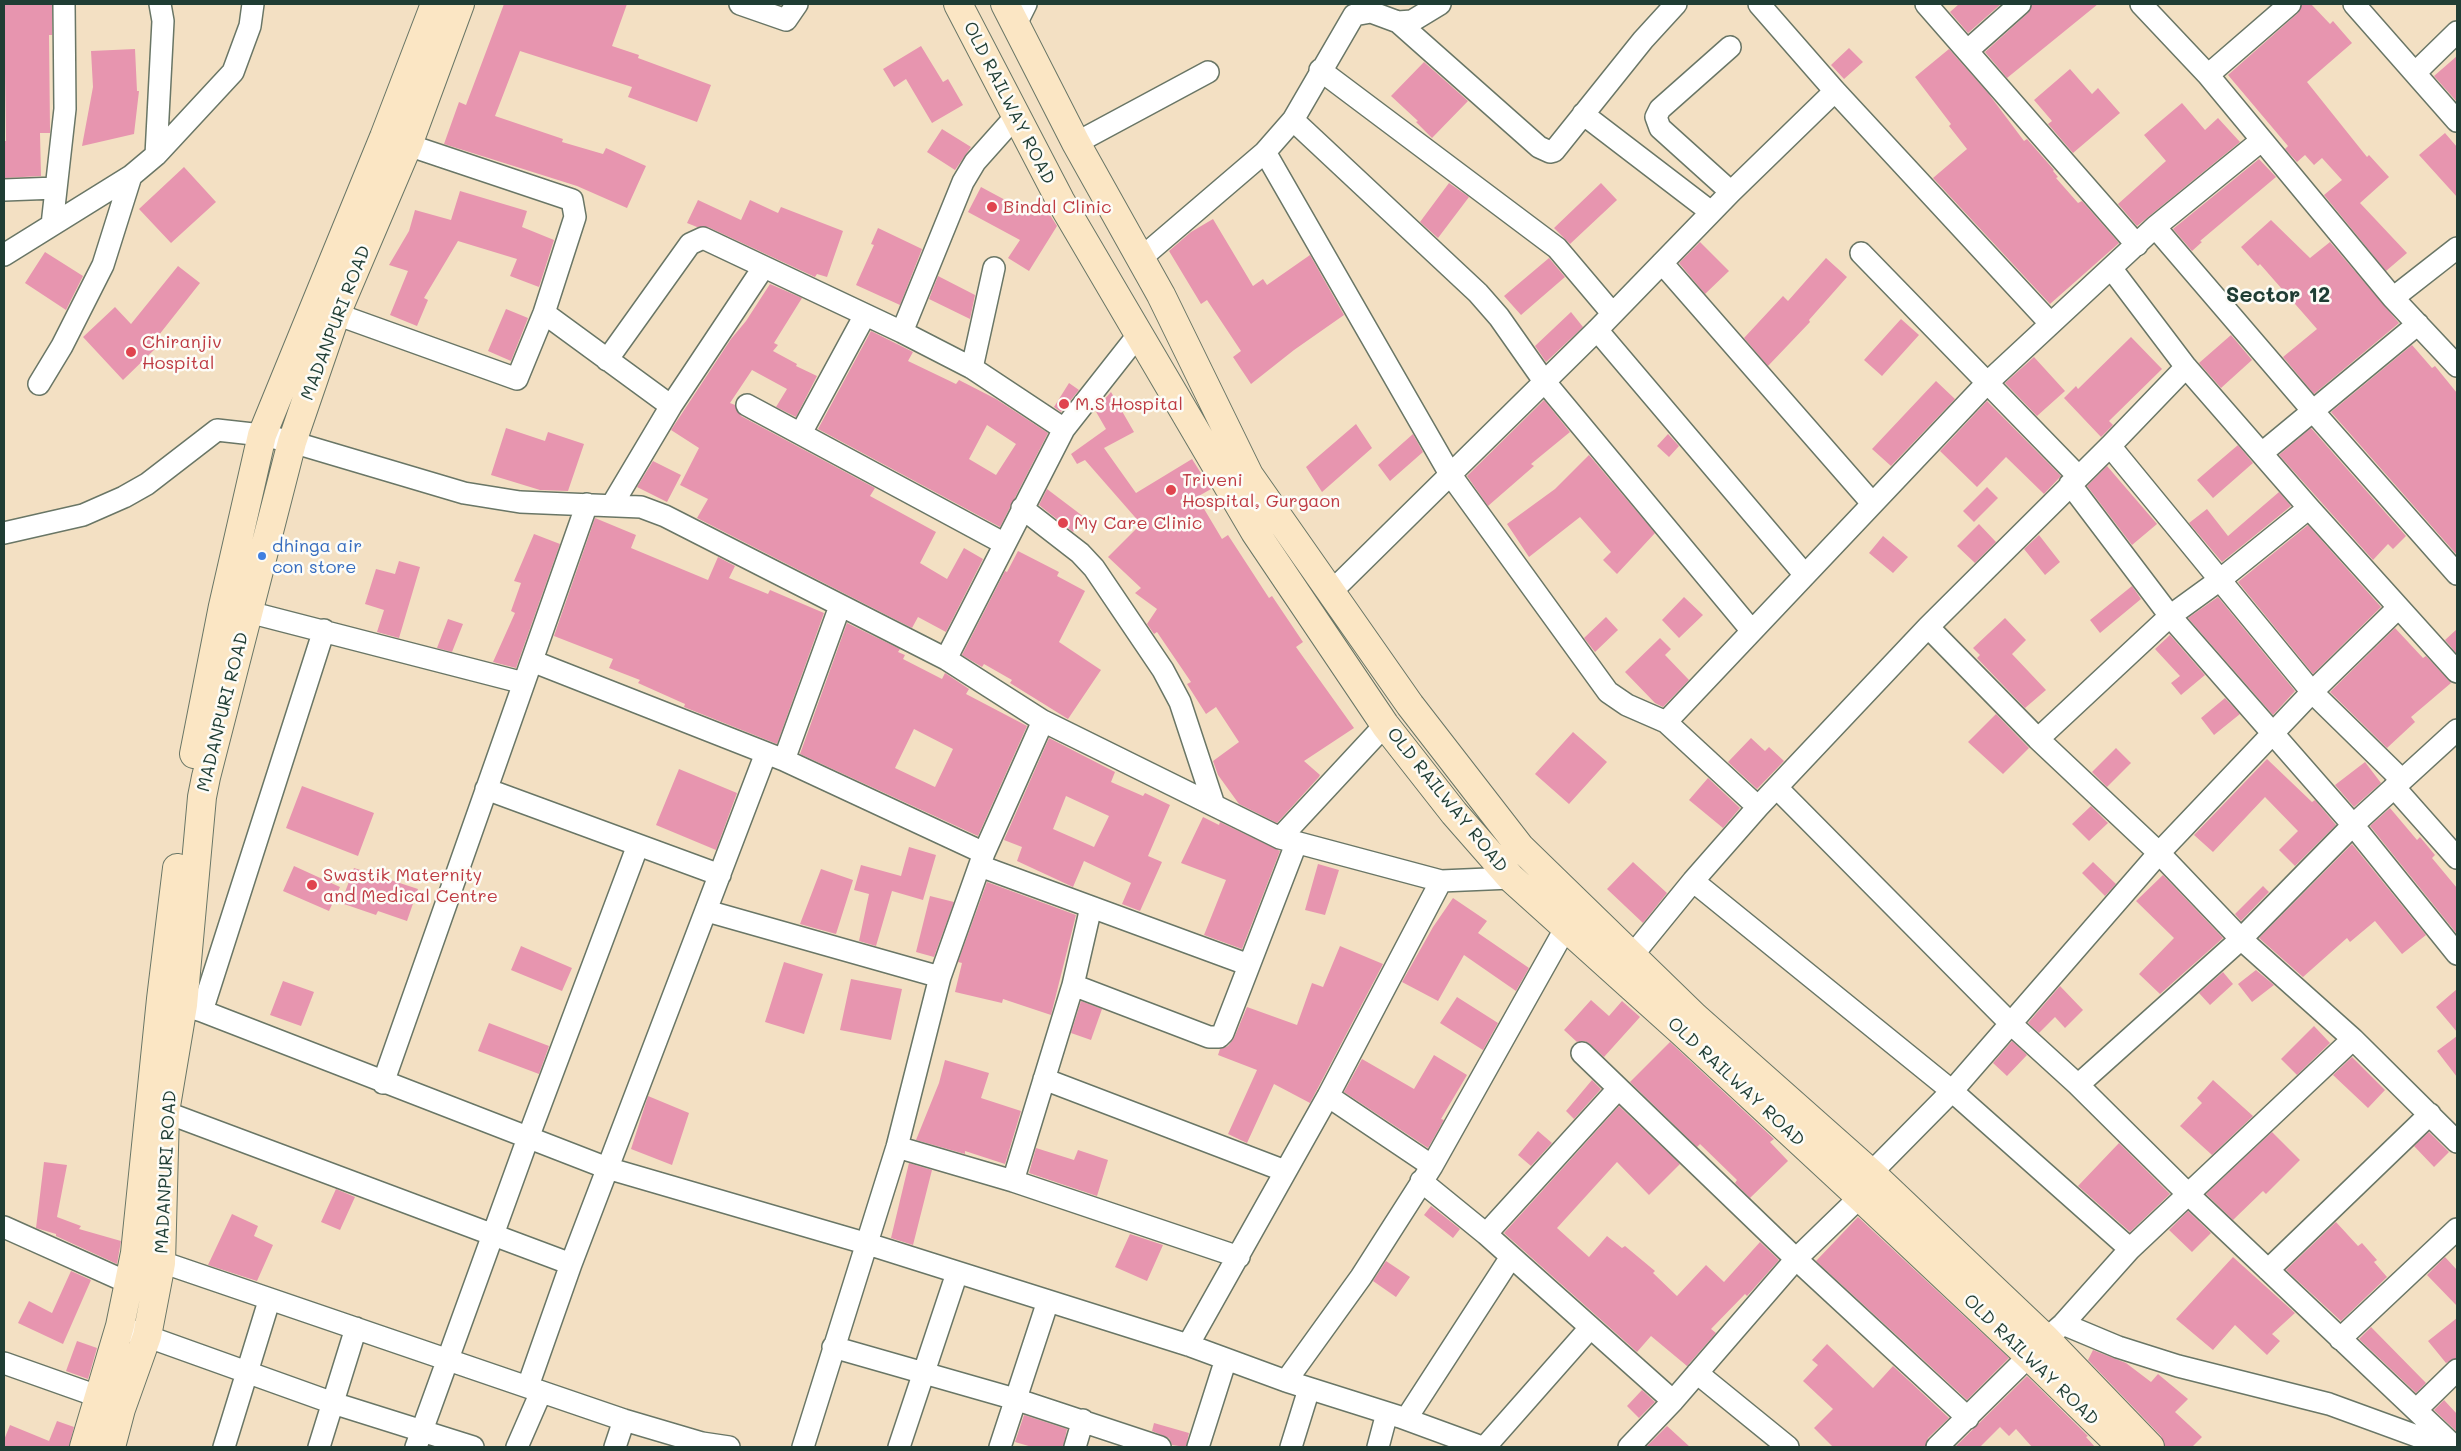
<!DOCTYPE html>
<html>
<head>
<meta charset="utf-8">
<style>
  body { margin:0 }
  #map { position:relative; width:2461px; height:1451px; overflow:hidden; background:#f3e0c3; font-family:Mali,sans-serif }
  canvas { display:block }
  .frame { position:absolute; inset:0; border:5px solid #1f3d34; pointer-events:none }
</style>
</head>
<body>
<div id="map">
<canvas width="2461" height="1451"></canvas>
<div class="frame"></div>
</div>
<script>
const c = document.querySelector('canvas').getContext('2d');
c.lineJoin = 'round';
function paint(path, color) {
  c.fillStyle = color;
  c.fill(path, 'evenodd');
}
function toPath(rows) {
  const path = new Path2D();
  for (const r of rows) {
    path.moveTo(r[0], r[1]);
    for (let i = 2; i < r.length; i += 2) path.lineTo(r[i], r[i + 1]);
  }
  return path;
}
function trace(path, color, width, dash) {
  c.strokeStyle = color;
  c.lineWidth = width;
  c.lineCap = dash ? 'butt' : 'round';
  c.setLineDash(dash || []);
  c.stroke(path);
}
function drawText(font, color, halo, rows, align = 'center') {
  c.font = font + ' Mali,sans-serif';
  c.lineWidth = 5;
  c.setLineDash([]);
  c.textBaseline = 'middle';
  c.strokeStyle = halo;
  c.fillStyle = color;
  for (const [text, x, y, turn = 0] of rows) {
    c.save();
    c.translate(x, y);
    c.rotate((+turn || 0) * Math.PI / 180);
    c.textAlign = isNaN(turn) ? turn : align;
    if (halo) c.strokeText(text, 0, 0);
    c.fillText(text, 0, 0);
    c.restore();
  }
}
paint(toPath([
  [4,4,52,4,52,35,49,35,50,129,50,133,40,133,41,176,4,178,4,141,6,141],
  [504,4,627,4,612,46,639,55,638,58,711,85,697,122,628,97,632,87,520,51,495,116,563,139,562,142,603,154,606,148,646,166,627,208,577,186,444,144,459,102,466,105],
  [1959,4,2001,4,1968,33,1950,12],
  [2032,4,2098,4,2007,78,1985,52,2028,13],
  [2302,4,2311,4,2330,24,2333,21,2352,43,2307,82,2367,157,2369,155,2389,177,2360,203,2407,253,2386,271,2324,195,2342,180,2322,158,2314,165,2305,155,2297,162,2285,149,2288,146,2228,75,2298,13],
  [921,46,943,82,948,79,963,105,932,123,906,79,894,87,883,69],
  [1849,48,1863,62,1844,79,1831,65],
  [135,49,137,91,139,91,134,134,82,146,93,87,91,51],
  [1949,49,1988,93,2024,141,2027,139,2054,170,2053,171,2058,177,2056,178,2078,203,2082,201,2119,243,2050,304,1933,178,1967,149,1949,126,1951,124,1915,77],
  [2457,56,2457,102,2434,76],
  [1424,62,1468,101,1432,138,1416,122,1418,121,1391,96],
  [2070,69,2092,94,2098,88,2120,113,2073,153,2048,124,2052,121,2034,100],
  [2182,103,2205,130,2218,118,2240,142,2137,226,2118,204,2166,161,2144,135],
  [942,129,971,147,955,170,927,152],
  [2445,133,2457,147,2457,197,2419,155],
  [2259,159,2276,177,2200,241,2202,242,2192,251,2173,229],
  [184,167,216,202,171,243,139,209],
  [1449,183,1469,197,1438,238,1420,222],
  [1601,183,1617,200,1570,244,1554,228],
  [981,187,1035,216,1043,204,1057,226,1029,271,1008,258,1020,240,968,212],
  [460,191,527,211,522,227,554,240,539,287,510,276,517,259,458,241,424,298,428,300,417,326,390,315,408,271,389,265,409,231,415,210,451,220],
  [698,200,741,220,750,200,778,213,781,207,843,231,827,277,817,274,815,277,708,227,697,227,687,223],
  [1213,219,1253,286,1263,279,1267,285,1310,255,1344,315,1294,350,1251,384,1233,357,1241,351,1207,300,1201,304,1169,251,1191,232],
  [2271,220,2310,258,2330,242,2399,323,2314,394,2283,357,2317,329,2260,264,2258,266,2241,247],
  [878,228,922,249,900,305,856,285,874,245,871,244],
  [1700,242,1729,271,1705,294,1679,263],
  [45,252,83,276,66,310,25,283],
  [1549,258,1565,277,1521,315,1504,296],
  [1826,258,1847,277,1809,320,1810,322,1768,366,1744,338,1783,296,1788,301],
  [178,266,200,283,151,345,155,349,123,380,83,337,115,307,131,324],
  [938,276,975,295,970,319,929,299],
  [770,284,802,298,774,343,778,345,773,351,797,364,796,366,817,376,796,417,776,407,787,389,752,370,730,403,735,405,741,416,875,488,870,496,936,532,920,563,947,579,964,548,983,559,946,632,918,617,912,628,697,518,708,499,680,485,699,448,671,430,731,339,746,321],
  [506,309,528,318,511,361,488,351],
  [1571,312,1583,327,1546,362,1535,346],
  [1901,319,1919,335,1882,376,1864,360],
  [871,331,913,352,908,361,956,384,959,380,996,399,1048,433,1000,527,818,429],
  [987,425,1016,444,996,475,969,459],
  [2231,335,2252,360,2221,388,2199,363],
  [2131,337,2162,369,2109,421,2113,425,2101,437,2064,398,2076,386,2078,389],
  [2412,345,2432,368,2435,366,2457,393,2457,555,2331,412],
  [2034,357,2065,391,2037,416,2005,383],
  [1936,381,1955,399,1891,466,1872,449],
  [1069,383,1079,390,1061,412,1054,407],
  [1111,392,1134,432,1104,448,1136,493,1192,459,1211,489,1197,497,1222,539,1228,535,1269,598,1272,596,1303,642,1296,647,1354,728,1304,761,1320,775,1319,777,1277,823,1239,804,1218,775,1213,761,1239,742,1216,707,1206,714,1187,684,1191,682,1157,632,1154,634,1147,624,1157,609,1135,593,1141,588,1108,557,1141,524,1085,460,1077,464,1071,454,1106,429,1095,410],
  [1544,400,1570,432,1531,464,1534,466,1488,506,1467,476],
  [1987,401,2061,476,2044,494,2006,457,1977,487,1940,451],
  [1356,424,1372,448,1322,492,1306,467],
  [506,428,545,441,548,432,584,444,568,491,540,490,491,475],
  [2311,428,2406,536,2393,549,2388,544,2373,560,2279,455],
  [1413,434,1423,452,1390,481,1378,465],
  [1668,434,1679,446,1669,457,1657,446],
  [2238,445,2253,463,2213,498,2197,480],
  [1589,455,1655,533,1617,574,1603,560,1611,552,1580,517,1529,557,1507,524,1555,489],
  [653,461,681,475,667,502,637,487],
  [2107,466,2157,524,2132,545,2087,486],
  [1987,487,1998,498,1974,522,1963,511],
  [1047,489,1084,517,1073,532,1039,505],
  [2279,492,2291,506,2222,562,2189,523,2207,509,2228,536],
  [595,518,636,535,631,548,708,580,718,557,735,566,729,578,768,594,770,590,824,613,777,744,684,707,685,704,638,683,640,680,609,668,613,659,554,636],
  [1979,524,1996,542,1975,563,1957,546],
  [2308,525,2381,607,2313,674,2238,582],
  [534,534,560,544,516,668,493,662,515,613,511,611,521,583,514,581],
  [2039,535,2060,562,2045,575,2024,549],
  [1883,536,1908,557,1893,573,1869,553],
  [1018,551,1059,572,1057,576,1085,591,1059,642,1101,670,1068,719,1010,683,1012,680,984,664,982,667,962,655,1005,571,1007,572],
  [399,561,420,567,399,638,377,632,384,610,365,604,376,569,395,574],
  [2132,586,2141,599,2100,633,2090,620],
  [1684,597,1703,615,1679,638,1662,620],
  [2218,597,2295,691,2273,715,2188,618],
  [1606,617,1618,630,1595,652,1584,638],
  [2005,618,2026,640,2012,654,2046,690,2025,708,1977,658,1980,655,1973,648],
  [448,619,463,624,452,652,437,648],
  [847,623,900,649,898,652,905,655,903,659,942,679,945,673,969,689,966,694,1027,726,978,836,800,754],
  [914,729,953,749,935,787,895,768],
  [2395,628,2423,658,2426,656,2451,683,2411,717,2415,722,2387,748,2330,692],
  [2457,629,2457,654,2445,640],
  [2170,635,2205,675,2181,695,2171,683,2180,676,2155,649],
  [1660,638,1671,649,1665,655,1689,680,1663,707,1655,703,1625,672],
  [2225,698,2240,714,2214,735,2201,718],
  [1996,714,2029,748,2003,774,1968,742],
  [1573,732,1607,762,1569,804,1535,774],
  [1049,738,1115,772,1111,782,1143,796,1145,793,1170,805,1148,856,1162,862,1140,911,1122,904,1131,883,1084,861,1073,887,1017,861,1022,847,1004,840],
  [1066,796,1109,816,1094,847,1053,829],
  [1751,738,1765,751,1769,747,1784,761,1757,789,1728,762],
  [2116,748,2131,763,2107,787,2092,772],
  [2267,759,2312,802,2315,800,2336,825,2295,866,2279,850,2298,831,2265,797,2213,852,2194,835],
  [2365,762,2381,783,2354,807,2335,785],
  [679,769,737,793,716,850,656,825],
  [1708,778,1740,808,1723,828,1689,800],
  [302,786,374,813,358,856,286,828],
  [2091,806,2108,823,2089,841,2072,824],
  [2390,808,2417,840,2420,837,2435,855,2432,858,2457,888,2457,934,2370,826],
  [1203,817,1219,825,1220,822,1222,823,1280,851,1242,949,1204,935,1226,880,1181,863],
  [2352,844,2426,935,2402,954,2375,921,2350,942,2347,938,2303,977,2259,938],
  [909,847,936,855,923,900,892,891,876,946,859,941,869,894,854,890,861,865,901,876],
  [1633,862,1667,893,1643,923,1607,889],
  [2093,862,2116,884,2105,896,2082,873],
  [1318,864,1339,870,1325,915,1305,910],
  [294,866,340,887,329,911,283,891],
  [354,868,418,889,407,921,378,911,376,915,341,903],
  [821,869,853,880,836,934,800,924],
  [2163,875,2223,938,2160,994,2139,974,2174,938,2136,901],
  [987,882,1076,915,1051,1015,1003,999,1002,1003,955,992,962,963,958,962],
  [2263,886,2269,892,2241,921,2235,914],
  [930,896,954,902,934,957,916,952],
  [1453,898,1487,921,1478,933,1529,968,1516,991,1464,955,1438,1001,1402,982,1433,927],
  [521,946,572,968,562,991,511,970],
  [1340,946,1383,964,1310,1103,1274,1084,1247,1143,1228,1134,1257,1070,1218,1055,1220,1049,1228,1046,1234,1038,1247,1007,1297,1025,1312,983,1323,987],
  [784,962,823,974,804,1034,765,1022],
  [2256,970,2274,985,2252,1002,2238,984],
  [2223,972,2233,984,2210,1005,2199,993],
  [851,979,902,989,891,1040,840,1030],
  [283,981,314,992,301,1026,270,1015],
  [2060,986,2083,1010,2065,1028,2055,1017,2039,1033,2028,1023],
  [2457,989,2457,1032,2436,1007],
  [1457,997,1498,1023,1483,1050,1440,1023],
  [1591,1000,1609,1016,1622,1001,1640,1017,1604,1057,1590,1044,1585,1041,1577,1042,1564,1030],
  [1081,1001,1102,1009,1091,1040,1071,1033],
  [489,1023,549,1046,539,1074,478,1051],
  [2314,1026,2330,1043,2297,1075,2281,1059],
  [2457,1036,2457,1077,2437,1051],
  [2012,1041,2027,1055,2007,1076,1993,1063],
  [1670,1042,1774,1139,1770,1142,1788,1161,1750,1198,1735,1183,1737,1180,1700,1144,1697,1147,1630,1082],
  [1434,1055,1467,1075,1441,1119,1444,1120,1428,1148,1344,1092,1362,1059,1414,1089],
  [2352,1057,2385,1090,2368,1108,2333,1075],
  [945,1060,989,1073,981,1098,1021,1111,1005,1164,965,1151,965,1154,916,1140,939,1083],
  [1592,1080,1601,1089,1574,1119,1566,1111],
  [2213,1080,2253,1116,2212,1155,2180,1126,2202,1103,2197,1098],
  [648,1096,689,1113,672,1165,631,1149],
  [1619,1106,1680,1164,1649,1195,1617,1162,1557,1228,1589,1257,1607,1236,1622,1248,1625,1246,1655,1271,1653,1273,1677,1296,1706,1265,1724,1282,1760,1242,1779,1260,1747,1296,1745,1294,1711,1329,1716,1333,1687,1366,1651,1336,1637,1352,1504,1233],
  [1538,1131,1552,1143,1531,1166,1518,1155],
  [2272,1132,2300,1160,2266,1194,2263,1191,2233,1220,2206,1194],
  [2429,1132,2449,1152,2434,1167,2414,1146],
  [2119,1143,2170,1194,2130,1232,2078,1186],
  [1036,1148,1074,1160,1078,1150,1108,1160,1097,1196,1029,1173],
  [44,1162,67,1165,57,1217,81,1226,79,1229,121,1241,117,1264,56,1236,56,1234,36,1228],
  [909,1163,932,1170,913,1245,891,1238],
  [336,1189,355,1197,340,1230,321,1222],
  [1431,1206,1460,1229,1453,1238,1424,1215],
  [2188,1211,2211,1233,2192,1252,2169,1230],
  [232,1214,258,1226,254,1236,273,1245,257,1281,208,1265],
  [1858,1217,2009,1358,1967,1400,1816,1261],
  [2336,1222,2358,1246,2362,1243,2377,1260,2374,1262,2387,1277,2341,1321,2286,1270],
  [1130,1234,1163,1245,1147,1281,1115,1267],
  [2233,1257,2295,1313,2272,1334,2280,1341,2267,1355,2235,1325,2213,1350,2176,1319],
  [2445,1257,2457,1270,2457,1306,2427,1275],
  [1386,1261,1410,1277,1396,1297,1373,1281],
  [71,1271,91,1280,63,1344,18,1323,29,1301,52,1313],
  [2457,1318,2457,1358,2446,1363,2428,1341],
  [2371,1327,2426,1383,2416,1393,2359,1339],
  [77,1341,97,1348,88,1379,66,1371],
  [1827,1344,1873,1388,1893,1366,1949,1418,1928,1438,1925,1447,1833,1447,1814,1428,1833,1409,1803,1381,1818,1365,1812,1360],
  [2093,1350,2126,1363,2151,1382,2158,1374,2188,1399,2175,1412,2202,1437,2192,1447,2165,1447,2161,1436,2088,1360],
  [2027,1376,2088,1436,2086,1437,2095,1447,2032,1447,2016,1429,2009,1436,2000,1427,1980,1447,1955,1447],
  [1642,1390,1655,1402,1639,1418,1627,1406],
  [2444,1400,2457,1414,2457,1432,2434,1410],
  [1024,1415,1067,1429,1063,1447,1032,1447,1015,1442],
  [57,1421,74,1427,69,1447,4,1447,4,1440,10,1425,49,1441],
  [1154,1423,1189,1433,1186,1447,1172,1445,1169,1438,1152,1431],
  [1667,1426,1690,1447,1646,1447]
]), '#e795af');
const street = toPath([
  [740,4,786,20,797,4],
  [1759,4,1835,91,2050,323],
  [1926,4,2137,245],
  [2141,4,2208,75,2393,298,2457,366],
  [2354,4,2457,121],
  [1398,22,1412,21,1440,4],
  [1016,24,1026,4],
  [1730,47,1660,109,1656,117,1660,128,1731,192],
  [1967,51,2020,4],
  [1320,70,1557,248,1612,313],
  [2415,73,2457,32],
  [2208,75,2290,4],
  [1583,114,1711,212],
  [1293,120,1478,293,1499,317,1544,381,1752,631],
  [1076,143,1208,72],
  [1265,152,1450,474,1608,692,1627,705,1666,722,1758,807],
  [156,155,163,21,160,4],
  [4,190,56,188],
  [52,225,65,109,64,4],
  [2155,227,2312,410,2457,574],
  [1861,253,2078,476],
  [4,255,131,176,156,155,233,72,250,26,253,4],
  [1140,259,1265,152,1293,120,1354,15,1371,12,1398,22,1539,147,1550,152,1554,151,1643,40,1676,4],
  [1662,263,1872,503],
  [2111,268,2186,367,2309,508,2457,672],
  [2393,298,2457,248],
  [544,313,671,406],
  [336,314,517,379,544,313,575,217,572,200,408,145],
  [1597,330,1805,575],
  [902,332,963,182,975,162,1016,116],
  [607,360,690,244,703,238,902,332,972,368,1064,429],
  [972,368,994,268],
  [39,384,62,346,103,265,131,176],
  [747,405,1005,544],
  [801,433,865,315],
  [2110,446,2312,692,2402,780],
  [2262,453,2418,324],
  [2070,484,2170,616,2353,825,2457,954],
  [612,505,671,406,763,268],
  [1022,508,1080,553,1094,568,1163,670,1180,702,1214,805],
  [4,533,83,515,124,497,147,484,217,430,262,435,292,442,464,493,520,502,641,507,665,516,946,659,1043,721,1280,838,1441,881,1511,878],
  [1330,593,1597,330,1731,192,1835,91],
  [233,608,524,683],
  [1928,627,2038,739,2159,853,2241,939,2353,1039,2457,1142],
  [946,659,1064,429,1138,335],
  [532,661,784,760,984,853],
  [1666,722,1987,383,2155,227,2262,140],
  [2038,739,2170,616,2221,579,2309,508],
  [784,760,840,606],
  [2394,787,2457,858],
  [1777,788,2010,1023,2078,1085,2188,1194,2455,1447],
  [486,789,720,875],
  [1280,838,1385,725],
  [980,866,1249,965],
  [1693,881,1952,1091,2130,1249],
  [707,911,940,977],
  [1622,968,1693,881,1758,807,1928,627,2110,446,2186,367],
  [1073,985,1209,1037,1219,1037,1223,1033,1296,844],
  [169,1001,202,1011,607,1168,868,1244,1188,1345,1286,1381,1400,1417,1482,1447],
  [202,1011,324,630],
  [1582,1053,1796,1259,1968,1418],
  [1044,1079,1285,1171],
  [383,1083,587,504],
  [2078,1085,2241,939,2353,825,2457,730],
  [1328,1096,1432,1166],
  [151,1111,165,1112,571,1264],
  [897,1147,1013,1181,1239,1257],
  [1871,1173,1952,1091,2159,853,2312,692,2398,608],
  [1013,1181,1073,985,1091,907],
  [1421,1181,1486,1234,1673,1401],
  [4,1227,129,1283],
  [1486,1234,1618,1089],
  [147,1257,624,1420,702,1443,729,1447],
  [2268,1270,2430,1114],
  [2063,1324,2118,1347,2178,1366,2329,1404,2447,1447],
  [132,1331,333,1403,473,1447],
  [2046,1339,2063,1324,2130,1249,2353,1039],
  [2340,1339,2457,1229],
  [1188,1345,1328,1096,1441,881],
  [833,1347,1015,1399,1160,1447],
  [4,1363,100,1397],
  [1697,1373,1788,1447],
  [1286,1381,1361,1277,1432,1166,1565,929],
  [528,1386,571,1264,766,753],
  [2416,1410,2457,1370],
  [1406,1419,1511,1257],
  [224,1447,269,1301],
  [319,1447,356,1328],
  [416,1447,528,1138,638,845],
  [517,1447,541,1392],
  [615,1447,624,1420],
  [803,1447,897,1147,940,977,984,853,1043,721],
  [899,1447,957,1273],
  [1000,1447,1048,1301],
  [1075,1447,1083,1420],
  [1198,1447,1226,1359],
  [1291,1447,1309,1389],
  [1378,1447,1387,1413],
  [1485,1447,1590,1328],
  [1629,1447,1673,1401,1796,1259,1860,1197],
  [1937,1447,2029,1356]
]);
const secondary = toPath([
  [958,4,1060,200,1255,532,1385,725,1454,813,1511,878,1681,1031,1860,1197,2029,1356,2122,1447],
  [1005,4,1076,143,1161,295,1249,475,1410,705,1520,847,1695,1017,1871,1173,2046,1339,2150,1447],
  [194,754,223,606,262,435,384,137,435,4],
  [84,1447,120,1326,135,1253,161,999,177,868],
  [111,1447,121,1409,147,1336,161,1263,165,1112,183,1005,202,797,206,777,292,442,336,314,408,145,460,4]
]);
trace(street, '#697666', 24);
trace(secondary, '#697666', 30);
trace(street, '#fff', 21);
trace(secondary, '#fbe6c4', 28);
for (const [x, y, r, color] of [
  [992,207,6,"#e0444e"],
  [131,352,6,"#e0444e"],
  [1064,404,6,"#e0444e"],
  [1171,490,6,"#e0444e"],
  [1063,523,6,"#e0444e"],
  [262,556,5,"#3f7fe0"],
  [312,885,6,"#e0444e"]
]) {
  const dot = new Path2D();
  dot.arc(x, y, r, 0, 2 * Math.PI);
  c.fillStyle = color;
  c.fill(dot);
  trace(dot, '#fdfcf7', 2);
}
drawText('18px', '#1f3d34', '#fdfcf7', [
  ["OLD RAILWAY ROAD",1009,103,63],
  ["MADANPURI ROAD",336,323,-69],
  ["MADANPURI ROAD",223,712,-76],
  ["OLD RAILWAY ROAD",1447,800,51],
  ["OLD RAILWAY ROAD",1736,1082,43],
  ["MADANPURI ROAD",166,1172,-87],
  ["OLD RAILWAY ROAD",2031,1360,44]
]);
drawText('18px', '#be3a42', '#fdfcf7', [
  ["Bindal Clinic",1003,207],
  ["Chiranjiv",142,342],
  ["Hospital",142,363],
  ["M.S Hospital",1075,404],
  ["Triveni",1182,480],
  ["Hospital, Gurgaon",1182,501],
  ["My Care Clinic",1074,523],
  ["Swastik Maternity",323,875],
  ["and Medical Centre",323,896]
], 'left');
drawText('18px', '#366cbe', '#fdfcf7', [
  ["dhinga air",272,546],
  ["con store",272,567]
], 'left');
drawText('bold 22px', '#1f3d34', '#fdfcf7', [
  ["Sector 12",2278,295]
]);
</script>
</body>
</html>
